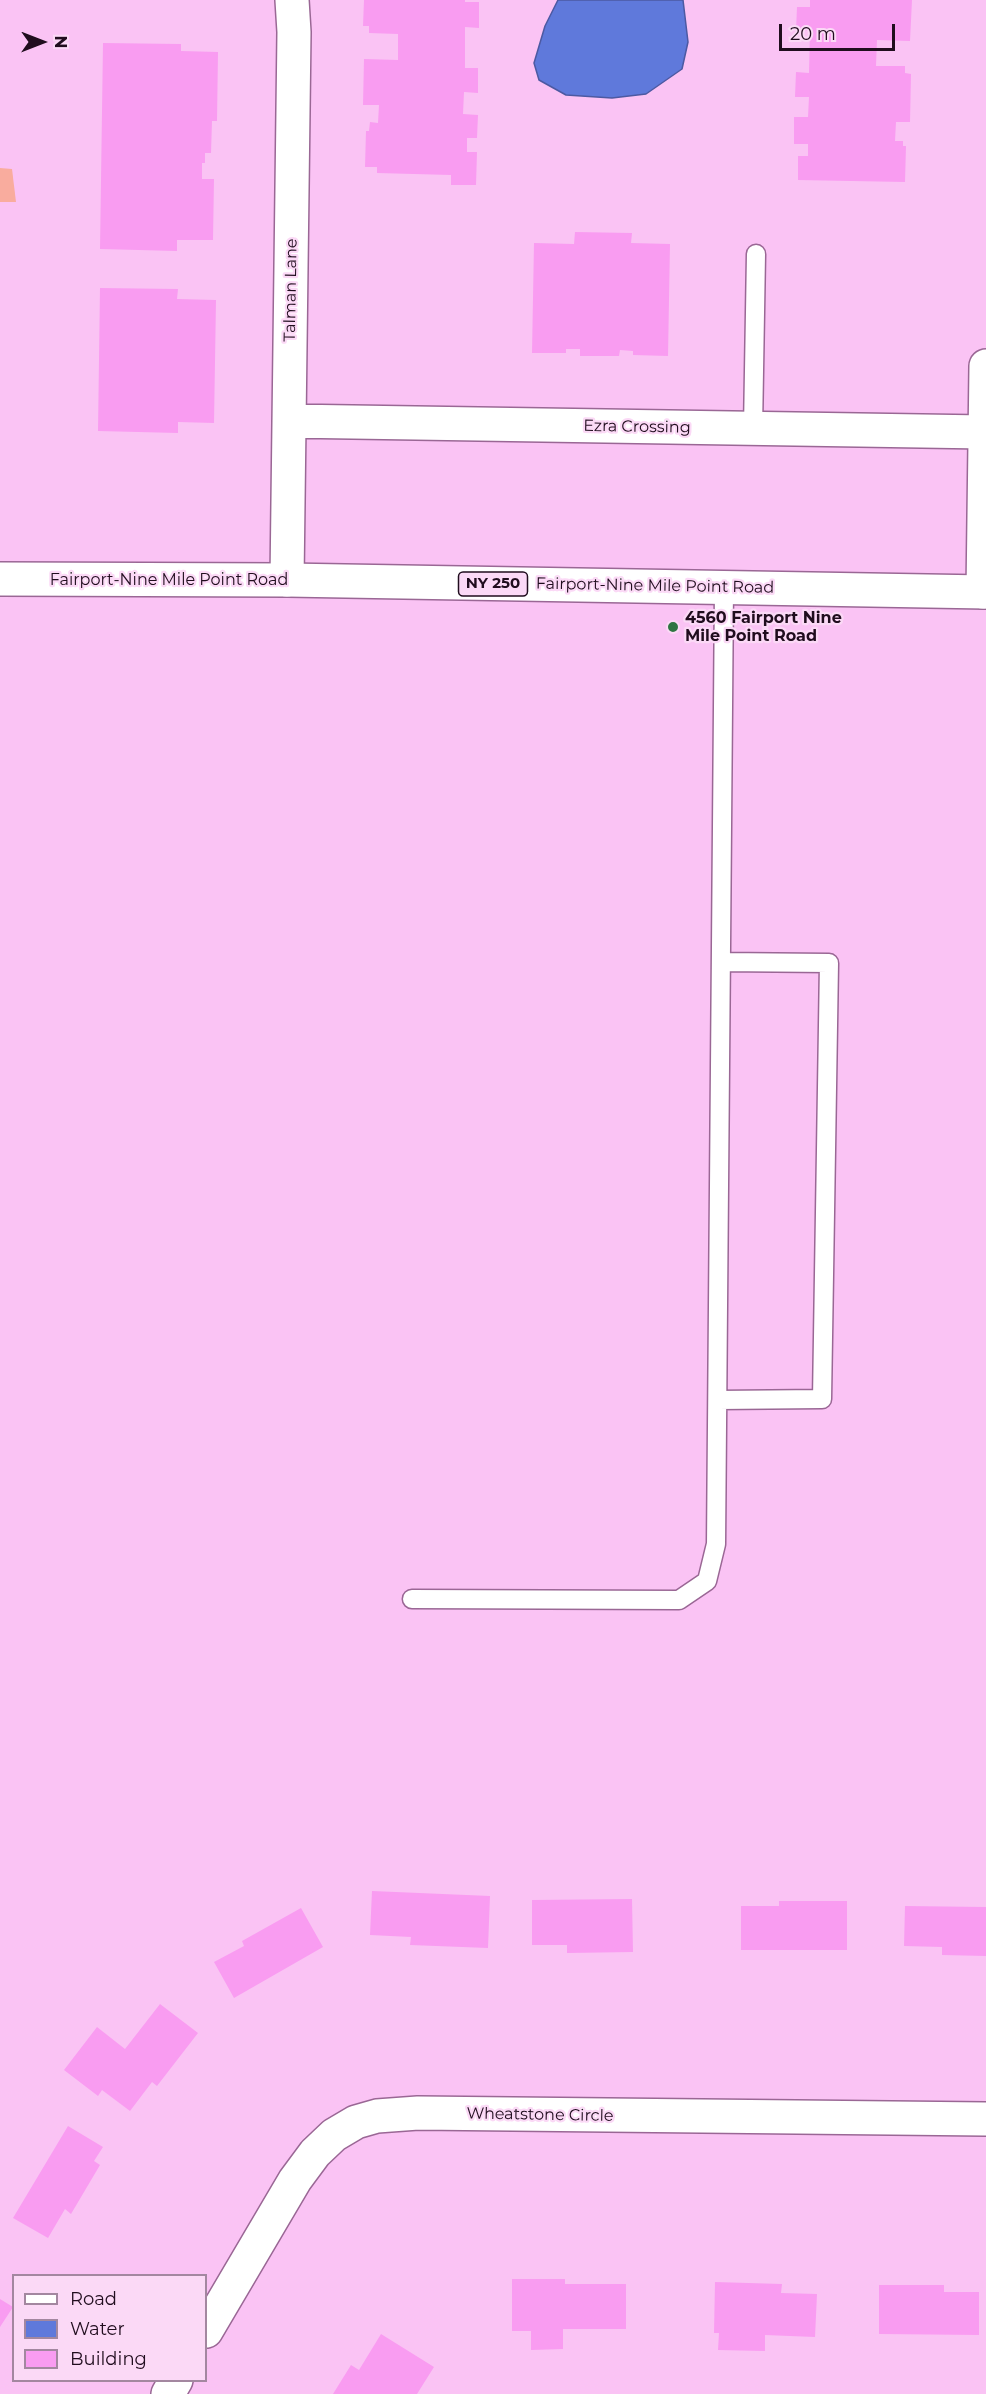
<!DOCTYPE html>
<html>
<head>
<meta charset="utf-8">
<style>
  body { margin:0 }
  #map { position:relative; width:986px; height:2394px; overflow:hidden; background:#fac3f4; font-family:Montserrat,sans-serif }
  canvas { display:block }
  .legend { position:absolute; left:12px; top:2274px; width:195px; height:108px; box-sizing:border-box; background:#fbd9f6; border:2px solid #a387a0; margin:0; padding:8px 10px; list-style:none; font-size:18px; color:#200d1e }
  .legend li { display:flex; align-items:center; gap:12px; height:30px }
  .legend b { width:30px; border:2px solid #a387a0 }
  .north { position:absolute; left:12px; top:12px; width:60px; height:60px; -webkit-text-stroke:4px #fbd9f6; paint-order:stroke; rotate:90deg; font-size:16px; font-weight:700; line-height:24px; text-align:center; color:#200d1e }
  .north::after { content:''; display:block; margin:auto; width:21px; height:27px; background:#200d1e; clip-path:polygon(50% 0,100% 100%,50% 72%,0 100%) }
  .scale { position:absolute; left:779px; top:24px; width:116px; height:27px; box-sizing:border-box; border:3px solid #200d1e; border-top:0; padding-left:8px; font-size:18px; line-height:21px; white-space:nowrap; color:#200d1e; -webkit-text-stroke:4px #fbd9f6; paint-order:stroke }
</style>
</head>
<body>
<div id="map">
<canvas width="986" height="2394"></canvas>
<ul class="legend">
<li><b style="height:8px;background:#fff"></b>Road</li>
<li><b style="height:16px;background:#5f79db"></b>Water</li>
<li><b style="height:16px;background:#f99cf1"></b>Building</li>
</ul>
<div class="north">N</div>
<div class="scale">20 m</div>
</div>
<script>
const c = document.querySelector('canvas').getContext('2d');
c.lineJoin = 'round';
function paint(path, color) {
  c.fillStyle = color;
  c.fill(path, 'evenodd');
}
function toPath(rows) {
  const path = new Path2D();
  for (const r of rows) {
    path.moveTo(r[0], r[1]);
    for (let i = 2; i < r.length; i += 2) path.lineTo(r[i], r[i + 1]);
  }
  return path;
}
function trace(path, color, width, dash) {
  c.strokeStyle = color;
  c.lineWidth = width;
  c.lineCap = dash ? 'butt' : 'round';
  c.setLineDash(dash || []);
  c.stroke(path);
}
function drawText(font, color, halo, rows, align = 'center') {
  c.font = font + ' Montserrat,sans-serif';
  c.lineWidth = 4.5;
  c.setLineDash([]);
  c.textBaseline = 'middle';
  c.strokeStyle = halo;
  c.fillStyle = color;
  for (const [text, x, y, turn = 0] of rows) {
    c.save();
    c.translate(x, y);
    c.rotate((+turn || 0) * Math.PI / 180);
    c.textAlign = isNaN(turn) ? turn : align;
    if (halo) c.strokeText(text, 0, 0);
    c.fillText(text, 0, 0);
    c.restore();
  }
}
paint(toPath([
  [0,168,12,169,16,202,0,202]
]), '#f9ac9e');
const water = toPath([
  [558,0,683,0,688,42,682,69,646,94,612,98,566,95,539,80,534,63,545,26,558,0]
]);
paint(water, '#5f79db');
trace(water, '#4c59a2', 1.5);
paint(toPath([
  [364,0,465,0,465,2,479,2,479,28,465,27,465,68,478,68,478,93,464,92,463,114,478,115,477,138,467,138,467,152,477,152,476,185,451,185,451,175,377,173,377,167,365,167,366,131,369,131,370,122,378,123,379,105,363,105,364,59,398,60,398,34,369,33,369,26,363,26],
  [810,0,912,0,910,41,877,40,876,66,905,66,905,73,911,74,910,122,896,122,895,141,903,141,903,146,906,146,905,182,798,180,798,156,808,156,808,144,794,144,794,117,808,117,809,97,795,97,796,72,809,73,810,31,796,31,797,7,810,7],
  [103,43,181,44,181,51,218,52,217,121,212,121,211,153,205,153,205,163,202,163,202,179,214,179,213,240,177,240,177,251,100,249],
  [575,232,632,233,631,243,670,244,668,356,633,355,633,351,620,350,619,356,580,356,580,349,566,349,566,353,532,353,534,243,574,244],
  [100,288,178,289,177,299,216,300,214,423,178,422,178,433,98,431],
  [372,1891,490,1896,488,1948,410,1945,411,1937,370,1935],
  [632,1899,633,1952,567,1953,567,1945,532,1945,532,1900],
  [779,1901,847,1901,847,1950,741,1950,741,1906,779,1906],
  [905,1906,986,1907,986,1956,942,1955,942,1947,904,1946],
  [301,1908,323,1947,234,1998,214,1962,244,1946,242,1941],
  [160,2004,198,2033,157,2086,152,2082,130,2111,102,2090,98,2096,64,2070,97,2027,125,2049],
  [68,2126,103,2147,94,2161,100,2165,71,2214,65,2209,48,2238,13,2218],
  [512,2279,565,2279,565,2284,626,2284,626,2329,563,2329,563,2349,531,2350,531,2331,512,2331],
  [715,2282,782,2284,781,2293,817,2294,815,2337,765,2335,765,2351,718,2350,719,2333,714,2333],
  [879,2285,944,2285,944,2292,979,2292,979,2335,879,2334],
  [0,2299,13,2307,0,2327],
  [381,2334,434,2367,417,2394,333,2394,351,2365,359,2370]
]), '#f99cf1');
const service = toPath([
  [753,429,756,254],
  [718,1400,822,1399,829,963,721,962],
  [412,1599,679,1600,707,1581,716,1544,724,587]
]);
const minor = toPath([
  [289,421,985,432],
  [287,580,294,32,292,0],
  [983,592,986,366],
  [206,2331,295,2180,315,2153,334,2135,356,2122,377,2116,418,2113,986,2119],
  [168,2394,176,2380]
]);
const primary = toPath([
  [0,579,287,580,986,592]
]);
trace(service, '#9a6795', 21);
trace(minor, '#9a6795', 36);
trace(primary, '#9a6795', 36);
trace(service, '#fff', 18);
trace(minor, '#fff', 33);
trace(primary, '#fff', 33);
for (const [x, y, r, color] of [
  [673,627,6,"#2e7542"]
]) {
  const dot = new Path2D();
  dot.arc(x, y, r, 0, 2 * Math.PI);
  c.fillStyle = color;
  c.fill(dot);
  trace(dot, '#fbd9f6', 2);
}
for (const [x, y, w] of [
  [493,584,69]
]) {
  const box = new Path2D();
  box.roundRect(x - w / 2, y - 12, w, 24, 4.5);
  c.fillStyle = '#fbd9f6';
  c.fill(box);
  trace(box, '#200d1e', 1.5);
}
drawText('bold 15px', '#200d1e', null, [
  ["NY 250",493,584]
]);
drawText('16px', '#200d1e', '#fbd9f6', [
  ["Talman Lane",291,290,-89],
  ["Ezra Crossing",637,427,1],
  ["Fairport-Nine Mile Point Road",169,580],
  ["Fairport-Nine Mile Point Road",655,586,1],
  ["Wheatstone Circle",540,2115,1]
]);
drawText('bold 16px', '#200d1e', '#fbd9f6', [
  ["4560 Fairport Nine",685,618],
  ["Mile Point Road",685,636]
], 'left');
</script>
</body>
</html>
